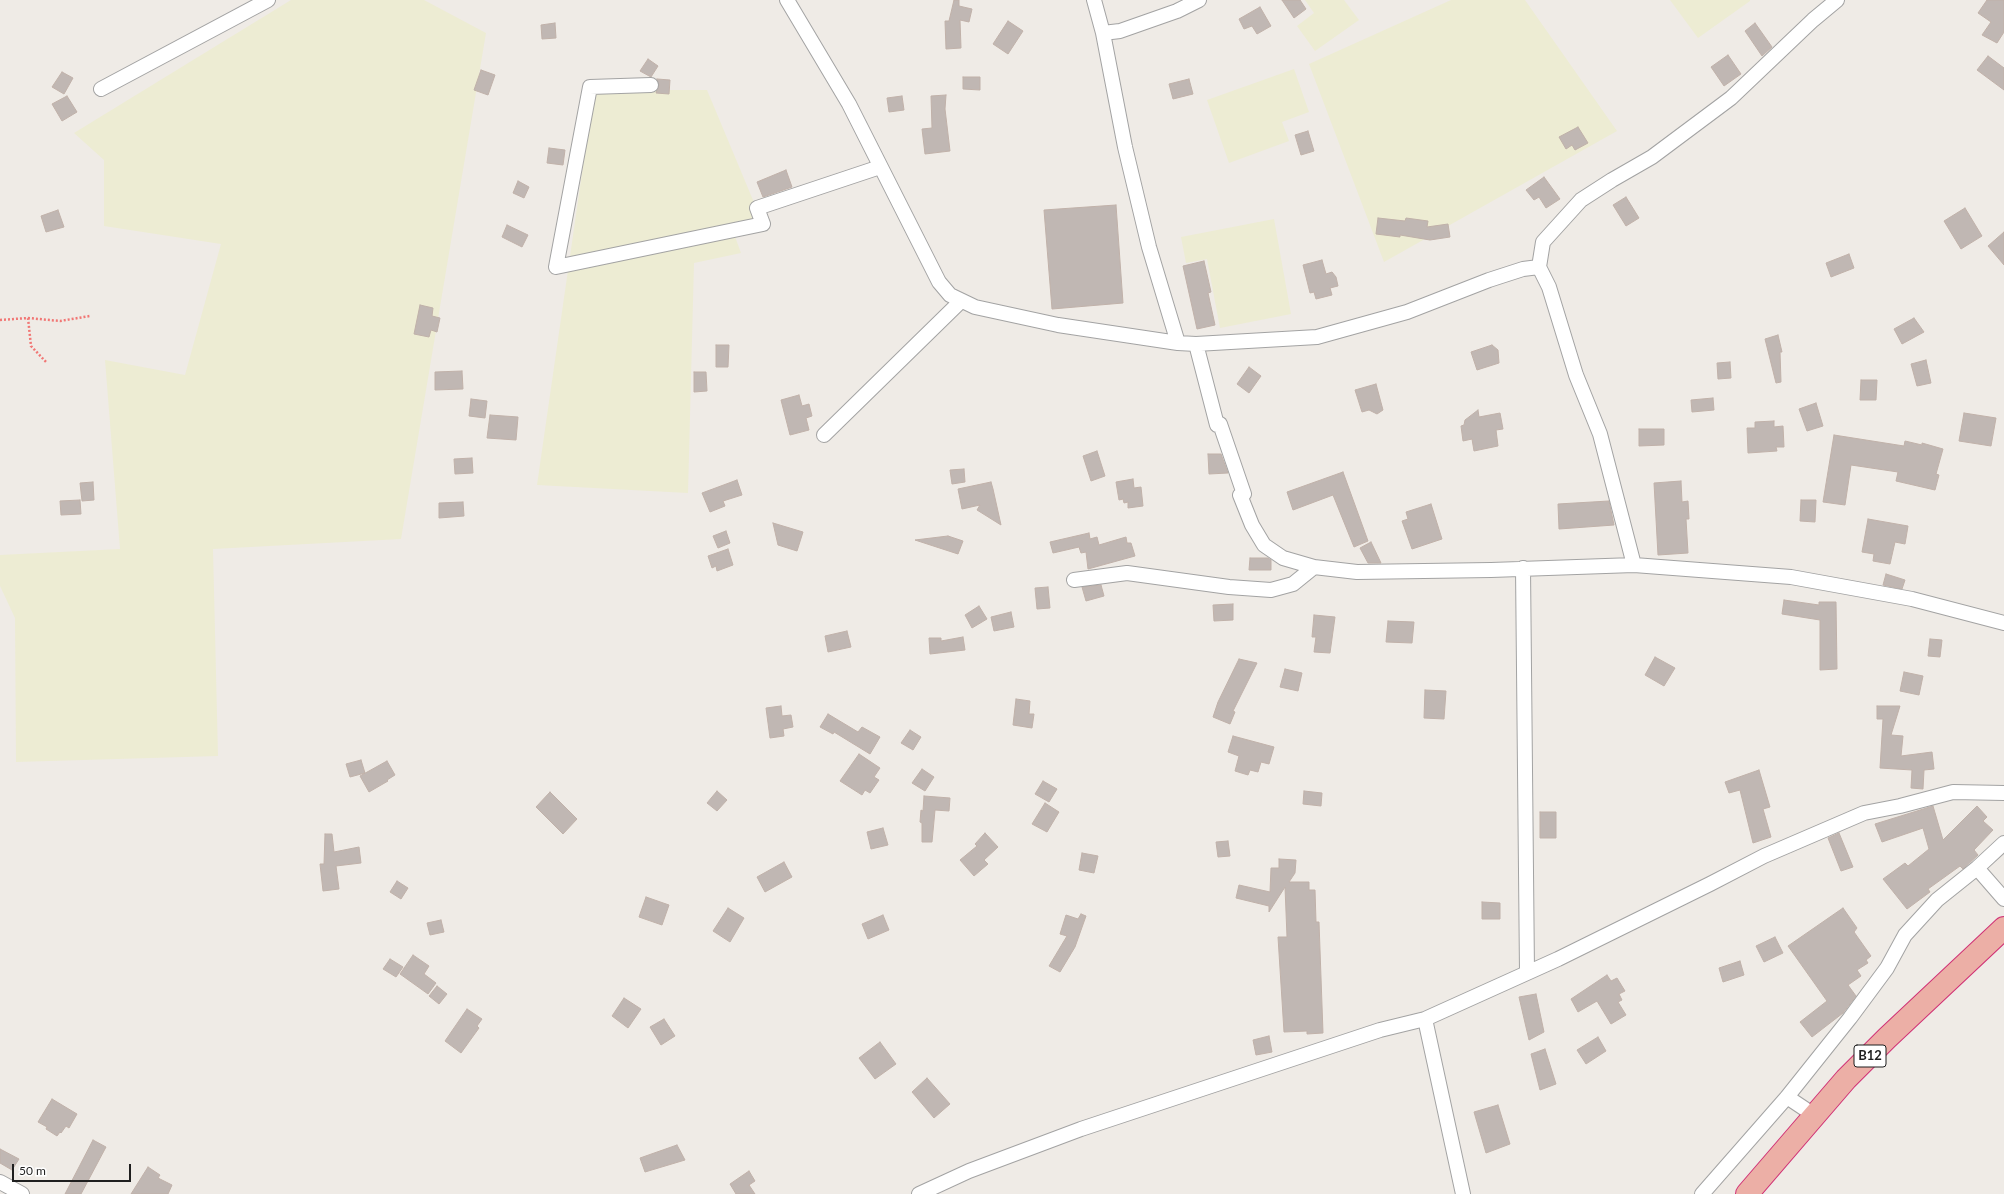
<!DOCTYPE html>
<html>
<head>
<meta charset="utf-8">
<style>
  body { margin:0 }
  #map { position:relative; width:2004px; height:1194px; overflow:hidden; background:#efebe6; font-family:Lato,sans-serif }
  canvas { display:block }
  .scale { position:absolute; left:12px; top:1164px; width:119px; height:18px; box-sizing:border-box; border:2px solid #1f1f1f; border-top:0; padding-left:5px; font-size:12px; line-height:14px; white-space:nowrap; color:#1f1f1f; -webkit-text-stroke:3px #fff; paint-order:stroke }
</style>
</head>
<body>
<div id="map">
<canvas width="2004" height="1194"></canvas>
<div class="scale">50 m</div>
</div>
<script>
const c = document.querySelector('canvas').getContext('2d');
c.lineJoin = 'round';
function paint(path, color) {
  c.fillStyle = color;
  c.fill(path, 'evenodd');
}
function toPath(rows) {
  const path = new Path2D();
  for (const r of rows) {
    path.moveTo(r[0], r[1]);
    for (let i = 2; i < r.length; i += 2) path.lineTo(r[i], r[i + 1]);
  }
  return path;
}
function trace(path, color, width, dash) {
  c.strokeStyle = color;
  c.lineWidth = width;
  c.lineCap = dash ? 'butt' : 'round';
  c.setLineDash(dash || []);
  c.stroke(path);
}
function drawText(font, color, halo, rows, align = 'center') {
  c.font = font + ' Lato,sans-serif';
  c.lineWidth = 3.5;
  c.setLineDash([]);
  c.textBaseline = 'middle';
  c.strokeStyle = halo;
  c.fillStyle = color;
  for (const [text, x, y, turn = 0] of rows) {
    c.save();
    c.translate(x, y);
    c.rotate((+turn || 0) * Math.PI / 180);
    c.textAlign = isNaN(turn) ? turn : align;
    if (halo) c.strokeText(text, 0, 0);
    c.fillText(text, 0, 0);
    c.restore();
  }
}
paint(toPath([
  [291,0,424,0,486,33,401,539,213,549,218,756,16,762,15,618,0,586,0,555,120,549,105,360,185,375,221,244,104,226,104,160,74,133],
  [1305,0,1344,0,1359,20,1315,51,1297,26,1314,13],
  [1451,0,1525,0,1617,131,1384,262,1309,64],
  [1670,0,1750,0,1750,1,1698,38],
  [1294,69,1309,112,1282,122,1289,141,1229,163,1207,100],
  [594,90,707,90,763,224,733,231,741,253,694,263,688,493,537,485],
  [1274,219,1291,314,1220,328,1207,259,1186,263,1181,237]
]), '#edecd3');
const building = toPath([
  [954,0,959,0,959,6,972,9,969,22,960,20,961,48,946,49,945,21,949,21,954,0],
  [1282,0,1300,0,1306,9,1294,18,1282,0],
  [1987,0,2004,0,2004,32,1997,43,1982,35,1991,22,1978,13,1987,0],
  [1260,7,1271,26,1257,34,1252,26,1244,29,1239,19,1260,7],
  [1008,21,1023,31,1008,54,993,44,1008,21],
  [555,23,556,38,542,39,541,25,555,23],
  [1755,23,1772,47,1762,56,1745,31,1755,23],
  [1728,55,1741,74,1724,86,1711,67,1728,55],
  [1988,56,2004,68,2004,90,1977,70,1988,56],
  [648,59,658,66,651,77,640,71,648,59],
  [481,70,495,75,488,95,474,90,481,70],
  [62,72,73,78,64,94,52,87,62,72],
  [963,77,980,77,980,90,963,89,963,77],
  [657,79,670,80,669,94,656,93,659,85,657,79],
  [1189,79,1193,94,1173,99,1169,84,1189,79],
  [946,95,945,109,950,151,925,154,922,129,932,128,931,96,946,95],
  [67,96,77,112,62,121,52,104,67,96],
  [902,96,904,110,889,112,887,98,902,96],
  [1578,127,1588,143,1575,150,1572,145,1566,149,1559,137,1578,127],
  [1308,131,1314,151,1301,155,1295,135,1308,131],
  [549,148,565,150,563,165,547,163,549,148],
  [786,170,792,187,763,197,757,182,786,170],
  [1544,177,1560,199,1546,208,1539,197,1534,200,1526,190,1544,177],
  [518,181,529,187,524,198,513,193,518,181],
  [1626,197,1639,218,1626,226,1613,205,1626,197],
  [1116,205,1123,303,1052,309,1044,210,1116,205],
  [1965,208,1982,236,1961,249,1944,221,1965,208],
  [58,210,64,227,46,232,41,216,58,210],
  [1378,218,1405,221,1406,218,1428,221,1427,227,1448,224,1450,237,1430,240,1400,235,1400,237,1376,234,1378,218],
  [507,225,528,235,522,247,502,237,507,225],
  [2004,232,2004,265,1988,246,2004,232],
  [1849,254,1854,268,1831,277,1826,263,1849,254],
  [1322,260,1326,274,1332,272,1336,277,1338,286,1330,288,1332,295,1316,299,1314,292,1310,293,1303,265,1322,260],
  [1204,261,1211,292,1208,293,1215,325,1197,329,1183,266,1204,261],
  [420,305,433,308,432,316,440,318,437,332,431,330,429,337,414,334,420,305],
  [1914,318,1924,332,1902,344,1894,329,1914,318],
  [1778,335,1782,352,1780,352,1781,382,1776,383,1765,339,1778,335],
  [716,345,729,345,728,367,716,367,716,345],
  [1492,345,1498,350,1499,363,1477,370,1471,352,1492,345],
  [1926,360,1931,383,1917,386,1911,364,1926,360],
  [1730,362,1731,378,1718,379,1717,363,1730,362],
  [1249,367,1261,376,1249,393,1237,384,1249,367],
  [462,371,463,389,435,390,435,372,462,371],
  [694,372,706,372,707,391,694,392,694,372],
  [1861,380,1877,380,1876,400,1860,400,1861,380],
  [1376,384,1383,410,1377,414,1369,410,1362,412,1355,390,1376,384],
  [799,395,802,406,809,404,812,416,806,418,809,430,790,435,781,400,799,395],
  [1713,398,1714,410,1692,412,1691,400,1713,398],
  [471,399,487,401,485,418,469,416,471,399],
  [1816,403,1823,426,1807,431,1799,409,1816,403],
  [1478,410,1479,417,1500,413,1503,429,1496,430,1498,446,1474,451,1472,439,1463,441,1461,426,1464,425,1465,420,1478,410],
  [1964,413,1996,418,1991,446,1959,441,1964,413],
  [490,415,518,417,516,440,487,438,490,415],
  [1774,421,1774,427,1783,426,1784,447,1776,447,1777,451,1748,453,1747,428,1755,428,1755,422,1774,421],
  [1639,429,1664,429,1664,445,1639,446,1639,429],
  [1834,435,1904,446,1905,441,1922,445,1922,443,1943,449,1936,474,1939,475,1935,490,1896,481,1898,472,1851,465,1845,505,1823,502,1834,435],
  [1097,451,1105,476,1091,481,1083,456,1097,451],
  [1208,454,1221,454,1228,473,1209,474,1208,454],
  [472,458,473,473,455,474,454,459,472,458],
  [964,469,965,482,952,484,950,470,964,469],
  [1343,472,1368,541,1354,547,1333,495,1293,510,1287,492,1343,472],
  [1133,479,1134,488,1141,487,1143,506,1128,508,1128,502,1124,503,1123,499,1119,500,1116,482,1133,479],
  [737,480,742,495,723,501,725,506,710,512,702,493,737,480],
  [1681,481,1682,502,1688,501,1689,519,1686,519,1688,553,1658,555,1654,483,1681,481],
  [93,482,94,500,82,501,80,483,93,482],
  [991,482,993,489,1001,525,977,510,980,505,962,509,958,489,991,482],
  [80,500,81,514,61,515,60,501,80,500],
  [1801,500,1816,500,1815,522,1800,521,1801,500],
  [1609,501,1614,525,1559,529,1558,504,1609,501],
  [463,502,464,516,439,518,439,503,463,502],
  [1431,504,1442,539,1412,549,1402,521,1408,519,1406,512,1431,504],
  [1868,519,1908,526,1905,544,1895,542,1890,564,1873,561,1874,554,1862,552,1868,519],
  [773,523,803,532,797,551,778,545,773,523],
  [726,531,730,543,718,548,713,536,726,531],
  [1089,533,1090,539,1097,537,1099,545,1126,537,1127,543,1131,543,1135,556,1088,569,1086,552,1081,553,1079,547,1053,553,1050,542,1089,533],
  [948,536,963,541,958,554,915,540,948,536],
  [1371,542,1381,563,1368,563,1360,548,1371,542],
  [728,549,733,565,717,571,716,566,712,568,708,556,728,549],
  [1250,558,1268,558,1271,560,1271,570,1249,570,1250,558],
  [1886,574,1905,580,1902,589,1883,585,1886,574],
  [1101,585,1104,596,1086,601,1082,587,1101,585],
  [1048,587,1050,608,1037,609,1035,588,1048,587],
  [1784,600,1819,605,1819,602,1836,602,1837,669,1820,670,1820,620,1782,614,1784,600],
  [1233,604,1233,620,1214,621,1213,605,1233,604],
  [979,606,987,619,972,628,965,615,979,606],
  [1011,612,1014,627,994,631,991,617,1011,612],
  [1314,615,1335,617,1330,653,1314,652,1316,637,1312,637,1314,615],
  [1388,621,1414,622,1412,643,1386,642,1388,621],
  [847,631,851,647,828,652,825,636,847,631],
  [963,637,965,650,930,654,929,638,941,638,941,641,963,637],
  [1930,639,1942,640,1940,657,1928,656,1930,639],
  [1655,657,1675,668,1664,686,1645,675,1655,657],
  [1239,659,1257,663,1233,711,1235,712,1230,724,1213,717,1218,702,1239,659],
  [1285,669,1302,673,1298,691,1280,687,1285,669],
  [1904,672,1923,676,1919,695,1900,691,1904,672],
  [1425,690,1446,691,1444,719,1424,718,1425,690],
  [1016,699,1030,701,1029,714,1034,714,1032,728,1013,725,1016,699],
  [781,706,782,716,791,715,793,727,783,729,784,736,770,738,766,708,781,706],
  [1877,706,1900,706,1891,735,1903,736,1901,756,1932,752,1934,769,1924,770,1923,789,1911,788,1912,770,1880,768,1883,719,1877,719,1877,706],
  [828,714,858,732,862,727,880,737,870,754,834,732,833,734,820,727,828,714],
  [910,730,921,737,913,750,901,743,910,730],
  [1233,736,1274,747,1269,764,1261,762,1258,772,1250,770,1248,775,1235,771,1239,756,1228,752,1233,736],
  [859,754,880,768,874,777,879,780,870,793,865,790,862,795,840,781,859,754],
  [361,760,365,773,350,777,346,764,361,760],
  [387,761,395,775,387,780,388,781,369,792,360,776,387,761],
  [922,769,934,777,925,791,912,783,922,769],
  [1759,770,1770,807,1763,809,1771,837,1753,843,1740,790,1729,793,1725,782,1759,770],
  [1043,781,1057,789,1049,802,1035,794,1043,781],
  [717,791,727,800,717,811,707,803,717,791],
  [1304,791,1322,793,1321,806,1303,804,1304,791],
  [550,792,577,819,563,834,536,807,550,792],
  [924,796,950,798,949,811,935,810,932,842,922,842,922,823,920,822,921,810,923,811,924,796],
  [1045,803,1059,812,1047,832,1032,824,1045,803],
  [1933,806,1943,840,1977,806,1987,817,1983,821,1993,830,1974,850,1978,855,1963,869,1960,866,1928,889,1930,892,1907,909,1883,879,1905,863,1908,866,1929,849,1923,828,1882,842,1875,824,1933,806],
  [1540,812,1556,812,1556,838,1540,838,1540,812],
  [883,828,888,845,871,849,867,832,883,828],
  [985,833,998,847,984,860,988,864,974,876,960,860,977,846,975,844,985,833],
  [1839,833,1853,867,1841,871,1828,838,1839,833],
  [325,834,332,834,334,852,359,847,361,863,336,866,339,889,323,891,320,864,324,864,325,834],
  [1228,841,1230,856,1218,857,1216,842,1228,841],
  [1082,853,1098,856,1094,873,1079,870,1082,853],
  [1279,859,1296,860,1295,873,1289,882,1309,882,1309,890,1315,890,1316,922,1319,922,1323,1033,1307,1034,1307,1031,1284,1032,1278,937,1287,937,1285,887,1269,912,1269,906,1236,898,1239,885,1270,892,1271,868,1279,868,1279,859],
  [784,862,792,877,765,892,757,877,784,862],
  [397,881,408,888,401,899,390,892,397,881],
  [646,897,669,905,662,925,639,917,646,897],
  [1482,902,1500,903,1500,919,1482,919,1482,902],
  [728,908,744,918,730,942,713,931,728,908],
  [1843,908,1857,928,1854,932,1871,956,1866,960,1868,963,1857,970,1861,976,1848,985,1856,996,1843,1013,1812,1037,1800,1022,1827,1001,1788,946,1843,908],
  [1081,914,1086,916,1075,947,1060,972,1049,966,1067,936,1060,934,1066,915,1078,919,1081,914],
  [883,915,889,930,868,939,862,924,883,915],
  [441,920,444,932,430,935,427,923,441,920],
  [1775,937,1783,953,1764,962,1756,946,1775,937],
  [413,955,429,966,424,974,436,983,428,994,400,974,413,955],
  [390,959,403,967,396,977,383,969,390,959],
  [1740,961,1744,975,1723,982,1719,968,1740,961],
  [1607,975,1611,981,1617,978,1625,991,1619,994,1622,1000,1618,1002,1626,1015,1611,1024,1597,1001,1578,1012,1571,999,1607,975],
  [437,986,447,994,439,1004,429,996,437,986],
  [1536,994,1544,1032,1529,1040,1519,997,1536,994],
  [624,998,641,1009,628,1028,612,1016,624,998],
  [467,1009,482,1019,477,1026,479,1028,461,1053,445,1041,467,1009],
  [664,1019,675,1036,661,1045,650,1027,664,1019],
  [1269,1036,1272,1052,1256,1055,1253,1040,1269,1036],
  [1598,1037,1606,1051,1586,1064,1577,1050,1598,1037],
  [880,1042,896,1064,875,1079,859,1058,880,1042],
  [1545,1049,1556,1084,1540,1090,1531,1054,1545,1049],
  [927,1078,950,1104,934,1118,912,1092,927,1078],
  [52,1099,77,1114,69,1128,66,1126,61,1133,60,1132,57,1136,46,1129,47,1127,38,1122,52,1099],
  [1498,1105,1510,1144,1486,1153,1474,1112,1498,1105],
  [93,1140,106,1147,81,1194,65,1194,93,1140],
  [677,1145,685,1160,645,1172,640,1158,677,1145],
  [0,1149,19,1159,12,1170,0,1163,0,1149],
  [148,1167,160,1175,158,1178,172,1185,168,1194,131,1194,148,1167],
  [749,1171,755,1181,749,1185,755,1194,736,1194,730,1184,749,1171]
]);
paint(building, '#c0b7b3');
trace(building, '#c0b1a9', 1);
const minor = toPath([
  [787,0,849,104,939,282,950,295,975,307,1058,325,1178,343,1196,344,1217,425,1220,424,1244,494,1240,495,1252,525,1264,545,1283,558,1314,567,1357,572,1491,570,1634,565,1791,577,1912,599,2004,623],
  [1094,0,1103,33],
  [651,85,590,87,556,267,763,224,757,208,880,167],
  [101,89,268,0],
  [1539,267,1549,287,1576,375,1600,434,1634,565],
  [1178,343,1149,247,1125,147,1103,33,1120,31,1177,11,1199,0],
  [1196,344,1317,337,1407,312,1489,280,1523,269,1539,267,1543,242,1581,200,1612,180,1652,157,1731,98,1813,20,1837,0],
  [824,435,961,301],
  [1523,568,1527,972],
  [1074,580,1127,573,1229,587,1271,590,1293,584,1314,567],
  [1977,868,2004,899],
  [1425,1019,1463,1194],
  [1787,1097,1814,1115],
  [0,1182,22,1194],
  [919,1194,969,1171,1081,1129,1380,1030,1425,1019,1558,959,1710,884,1764,856,1864,813,1900,806,1953,792,2004,793],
  [1702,1194,1787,1097,1850,1018,1887,968,1905,935,1937,900,1977,868,2004,843]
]);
const trunk = toPath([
  [1747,1194,1846,1079,1887,1038,2004,928]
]);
trace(minor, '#a3a3a3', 16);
trace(trunk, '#d03075', 24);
trace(toPath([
  [28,318,31,346,47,363],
  [0,320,28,318,60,321,90,316]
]), '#f17775', 2.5, [2, 2]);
trace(minor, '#fff', 14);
trace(trunk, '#ecafa6', 22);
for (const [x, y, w] of [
  [1870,1056,32]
]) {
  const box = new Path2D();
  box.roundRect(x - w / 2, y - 11, w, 22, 3);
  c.fillStyle = '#fff';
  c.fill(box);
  trace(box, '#1f1f1f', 1);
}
drawText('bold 13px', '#1f1f1f', null, [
  ["B12",1870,1056]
]);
</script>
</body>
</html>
